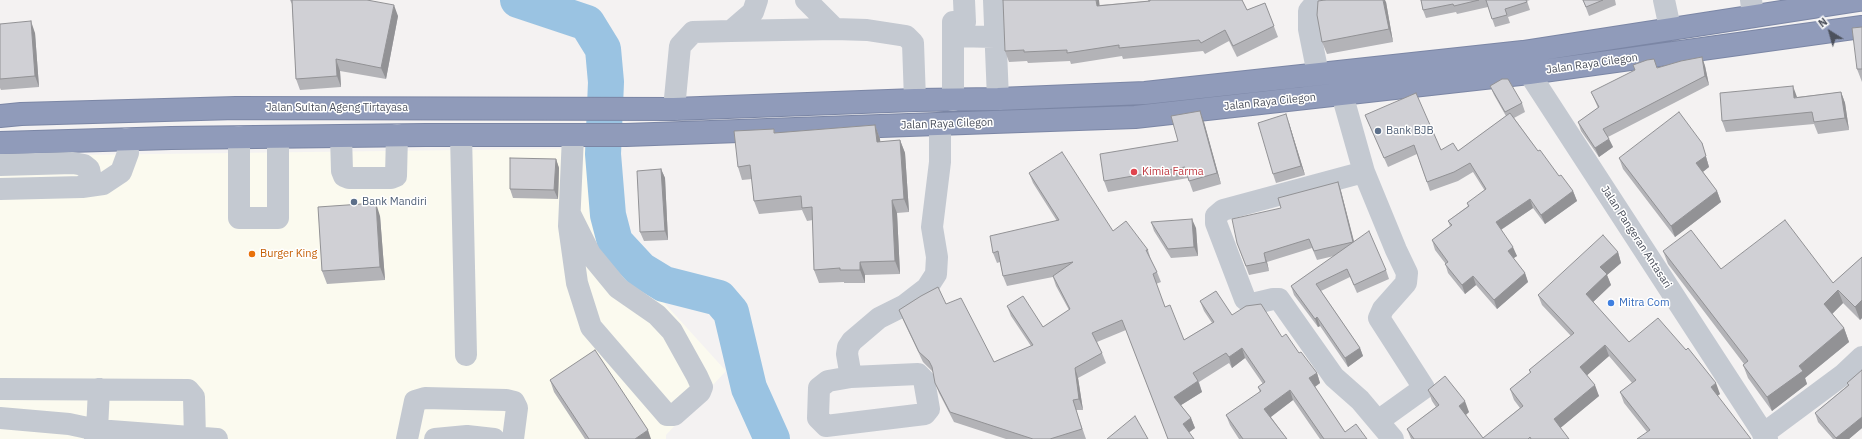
<!DOCTYPE html>
<html>
<head>
<meta charset="utf-8">
<style>
  body { margin:0 }
  #map { position:relative; width:1862px; height:439px; overflow:hidden; background:#f4f2f2; font-family:"IBM Plex Sans",sans-serif }
  canvas { display:block }
  .north { position:absolute; left:1810px; top:12px; width:40px; height:40px; -webkit-text-stroke:3px #fff; paint-order:stroke; rotate:323deg; font-size:11px; font-weight:700; line-height:16px; text-align:center; color:#4c515d }
  .north::after { content:''; display:block; margin:auto; width:14px; height:18px; background:#4c515d; clip-path:polygon(50% 0,100% 100%,50% 72%,0 100%) }
</style>
</head>
<body>
<div id="map">
<canvas width="1862" height="439"></canvas>
<div class="north">N</div>
</div>
<script>
const c = document.querySelector('canvas').getContext('2d');
c.lineJoin = 'round';
function paint(path, color) {
  c.fillStyle = color;
  c.fill(path, 'evenodd');
}
function toPath(rows) {
  const path = new Path2D();
  for (const r of rows) {
    path.moveTo(r[0], r[1]);
    for (let i = 2; i < r.length; i += 2) path.lineTo(r[i], r[i + 1]);
  }
  return path;
}
function trace(path, color, width, dash) {
  c.strokeStyle = color;
  c.lineWidth = width;
  c.lineCap = dash ? 'butt' : 'round';
  c.setLineDash(dash || []);
  c.stroke(path);
}
function drawText(font, color, halo, rows, align = 'center') {
  c.font = font + ' "IBM Plex Sans",sans-serif';
  c.lineWidth = 3;
  c.setLineDash([]);
  c.textBaseline = 'middle';
  c.strokeStyle = halo;
  c.fillStyle = color;
  for (const [text, x, y, turn = 0] of rows) {
    c.save();
    c.translate(x, y);
    c.rotate((+turn || 0) * Math.PI / 180);
    c.textAlign = isNaN(turn) ? turn : align;
    if (halo) c.strokeText(text, 0, 0);
    c.fillText(text, 0, 0);
    c.restore();
  }
}
paint(toPath([
  [617,148,599,231,726,371,666,435,666,439,0,439,0,156]
]), '#fbfaef');
trace(toPath([
  [518,0,587,23,603,49,606,82,603,154,608,215,615,242,641,270,664,284,719,298,731,312,749,388,772,439]
]), '#9ac3e2', 36);
const highway = toPath([
  [0,116,21,114,236,108,674,109,915,100,998,99,1145,93,1523,52,1859,0],
  [0,143,171,138,425,135,626,135,1135,117,1529,73,1862,27]
]);
trace(highway, '#7b86a5', 24);
trace(toPath([
  [806,0,835,29,867,30,906,36,913,43,915,100],
  [994,0,998,99],
  [1318,0,1309,11,1309,29,1318,74],
  [1664,0,1670,28],
  [1751,0,1753,16],
  [731,31,835,29],
  [953,36,995,37],
  [1524,55,1529,73,1767,439],
  [1342,94,1364,172,1223,210,1216,216,1216,223,1245,299,1252,304,1273,299,1279,299,1334,377,1360,400,1393,439],
  [953,100,953,22,965,22,964,0],
  [674,109,680,46,693,32,731,31,753,12,757,0],
  [461,135,466,355],
  [341,136,342,171,344,176,349,178,391,178,396,176,397,135],
  [239,137,239,218,278,218,278,137],
  [0,165,73,163,84,165,89,169,90,174,88,181,82,187],
  [1364,172,1396,250,1407,273,1406,283,1383,309,1379,318,1424,388,1378,421],
  [0,189,82,187,103,184,121,172,128,153,127,139],
  [570,214,590,254,618,288,657,315,672,331,697,376,702,387,700,392,674,415,667,415,591,327,577,283,569,226,573,136],
  [918,374,924,380,929,409,925,414,826,426,818,418,819,388,828,381,851,377,918,374],
  [851,377,847,354,848,347,852,341,879,318,905,305,927,288,936,274,937,257,932,227,940,162,940,124],
  [0,389,188,390,194,397,195,439],
  [0,418,69,424,97,430,99,389],
  [1763,434,1844,374,1862,357],
  [95,439,97,430,217,439],
  [407,439,415,401,425,398,506,400,514,402,517,408,513,439],
  [435,439,467,436,494,439]
]), '#c4c9d1', 22);
trace(highway, '#909bba', 22);
paint(toPath([
  [290,0,368,0,398,16,386,79,340,71,341,87,300,90,296,79,292,4],
  [1148,0,1242,0,1247,10,1265,3,1278,37,1237,57,1229,41,1205,54,1203,51,1123,59,1122,56,1071,64,1070,61,1028,63,1027,61,1009,62,1005,51,1100,5,1148,1],
  [1421,0,1530,0,1527,1,1530,10,1508,17,1510,23,1495,27,1488,7,1457,14,1456,12,1426,18,1423,10],
  [1583,0,1615,0,1616,5,1589,16],
  [1386,2,1393,42,1327,54,1322,42],
  [0,24,35,33,39,87,1,90,0,88],
  [1862,27,1862,82,1857,69],
  [1702,57,1705,66,1709,85,1608,137,1613,147,1599,157,1581,131,1578,122,1598,108,1595,101,1591,92,1657,68],
  [1490,86,1522,103,1525,112,1514,118,1538,151,1559,176,1573,191,1577,201,1545,224,1533,208,1501,230,1517,256,1513,258,1525,273,1528,282,1497,309,1476,285,1465,294,1448,273,1445,263,1435,250,1432,240,1450,226,1448,221,1468,206,1467,203,1485,191,1473,172,1458,181,1430,191,1417,154,1388,167,1369,124,1365,115,1441,150,1458,151,1506,116,1494,95],
  [1841,92,1845,103,1849,130,1818,134,1814,124,1726,132,1722,121,1797,97],
  [1204,122,1221,184,1193,192,1188,178,1108,192,1104,181,1178,141],
  [1289,123,1305,175,1276,183,1273,174],
  [875,125,880,139,880,142,900,140,905,153,909,212,897,213,900,274,865,275,865,283,844,283,844,282,819,283,814,270,813,220,807,221,802,210,759,214,754,201,752,179,742,180,738,167,774,129,775,133],
  [1702,143,1709,167,1703,172,1717,191,1721,202,1675,237,1623,169,1619,158],
  [556,159,559,168,558,199,513,198,510,189],
  [661,169,665,178,668,240,644,241,640,232],
  [1029,173,1113,231,1148,250,1151,260,1157,272,1161,282,1156,284,1165,307,1184,340,1212,323,1204,311,1200,301,1282,337,1299,353,1317,373,1320,383,1315,387,1345,432,1367,439,1320,439,1293,400,1271,417,1287,439,1239,439,1230,425,1226,415,1260,392,1258,387,1263,384,1245,358,1232,368,1229,363,1199,382,1202,392,1181,405,1191,418,1195,428,1189,432,1168,439,1126,330,1097,342,1102,353,1106,363,1078,378,1083,410,1076,410,1086,439,1006,439,954,422,939,393,935,383,933,372,923,362,903,320,899,310,946,304,994,362,1031,346,1011,316,1007,306,1043,327,1069,310,1056,286,1053,277,1007,286,1003,276,1000,262,997,263,993,253,1057,221,1033,183],
  [1338,182,1341,191,1354,241,1386,270,1389,279,1357,293,1350,277,1321,291,1360,348,1363,356,1348,367,1320,326,1318,327,1294,295,1291,286,1334,256,1317,260,1312,248,1267,262,1269,271,1249,275,1237,243,1281,208],
  [380,216,385,280,327,284,322,271],
  [1151,222,1196,228,1198,256,1171,258,1154,231],
  [1663,251,1721,269,1833,283,1862,257,1862,318,1860,320,1843,303,1832,314,1844,328,1849,342,1805,378,1807,384,1772,411,1748,378,1743,365,1744,364,1668,264],
  [1618,252,1621,263,1607,275,1611,285,1593,302,1629,342,1720,394,1647,432,1624,403,1620,392,1632,383,1609,356,1587,375,1599,396,1560,428,1569,439,1411,439,1407,429,1436,407,1432,401,1428,390,1469,412,1466,415,1483,438,1520,408,1514,400,1510,389,1530,373,1529,370,1571,336,1542,305,1538,295],
  [1862,370,1862,428,1849,439,1833,439,1818,422,1815,413,1848,385,1847,383],
  [550,380,651,439,585,439,554,392]
]), '#b3b3b7');
paint(toPath([
  [1096,0,1099,0,1101,17,1097,6],
  [1383,0,1385,0,1386,2,1393,42,1389,29],
  [394,5,398,16,386,79,381,68],
  [31,21,35,33,39,87,35,76],
  [1702,57,1705,66,1709,85,1705,76],
  [336,59,340,71,341,87,337,76],
  [1793,86,1797,97,1794,98],
  [1841,92,1845,103,1849,130,1845,118],
  [1200,111,1204,122,1221,184,1217,173],
  [1286,114,1289,123,1305,175,1301,166],
  [875,125,880,139,882,155,877,142],
  [1609,139,1613,147,1599,157,1595,148],
  [900,140,905,153,909,212,904,199],
  [1702,143,1709,167,1700,174,1696,163],
  [556,159,559,168,558,199,554,190],
  [661,169,665,178,668,240,665,231],
  [1338,182,1341,191,1356,250,1353,242],
  [1573,191,1577,201,1545,224,1541,215],
  [1717,191,1721,202,1675,237,1671,226],
  [1530,199,1533,208,1499,231,1496,222],
  [892,200,897,213,900,274,895,261],
  [376,203,380,216,385,280,380,267],
  [1192,219,1196,228,1198,256,1194,247],
  [1513,247,1517,256,1511,260,1508,251],
  [1618,252,1621,263,1607,275,1611,285,1590,305,1586,294,1600,267],
  [1264,253,1267,262,1269,271,1266,262],
  [860,262,865,275,865,283,860,270],
  [1525,273,1528,282,1497,309,1494,300],
  [1473,276,1476,285,1465,294,1462,285],
  [1838,290,1843,303,1829,317,1824,304],
  [1862,300,1862,318,1860,320,1855,307],
  [1317,317,1320,326,1318,327,1315,319],
  [1844,328,1849,342,1805,378,1807,384,1772,411,1767,397,1799,366],
  [1605,345,1609,356,1584,378,1580,367],
  [1242,348,1245,358,1232,368,1229,357],
  [1360,348,1363,356,1348,367,1345,358],
  [1075,368,1078,378,1083,410,1079,399],
  [1317,373,1320,383,1313,388,1309,378],
  [1198,381,1202,392,1178,407,1174,397],
  [1716,383,1720,394,1715,398,1711,387],
  [1595,385,1599,396,1558,430,1554,419],
  [1290,390,1293,400,1268,419,1264,409],
  [1465,401,1469,412,1463,417,1459,406],
  [1862,417,1862,428,1849,439,1836,439,1836,438],
  [1191,418,1195,428,1187,434,1183,424],
  [648,430,651,439,635,439]
]), '#929295');
const building = toPath([
  [292,0,367,0,394,5,381,68,336,59,337,76,296,79,292,0],
  [1003,0,1096,0,1097,6,1150,1,1150,0,1242,0,1247,10,1265,3,1274,26,1233,46,1225,30,1201,43,1199,40,1119,48,1119,45,1067,53,1067,50,1024,52,1024,50,1005,51,1003,0],
  [1325,0,1383,0,1389,29,1322,42,1317,15,1318,1,1325,0],
  [1421,0,1479,0,1454,6,1453,4,1423,10,1421,0],
  [1486,0,1526,0,1527,2,1505,9,1507,15,1492,19,1486,0],
  [1583,0,1603,0,1586,7,1583,0],
  [31,21,35,76,0,79,0,24,31,21],
  [1862,27,1862,69,1857,69,1852,28,1862,27],
  [1702,57,1705,76,1603,129,1609,139,1595,148,1578,122,1599,107,1591,92,1635,70,1633,65,1647,60,1654,59,1657,68,1681,61,1702,57],
  [1502,79,1508,79,1522,103,1505,112,1490,86,1502,79],
  [1793,86,1794,98,1841,92,1845,118,1814,122,1812,112,1722,121,1720,93,1793,86],
  [1416,93,1441,150,1453,143,1458,151,1510,113,1538,151,1540,150,1559,176,1561,175,1573,191,1541,215,1530,199,1496,222,1513,247,1508,251,1525,273,1494,300,1473,276,1462,285,1445,264,1448,262,1432,240,1452,225,1448,221,1469,206,1467,203,1486,189,1470,163,1454,172,1427,182,1414,145,1384,158,1365,115,1416,93],
  [1200,111,1217,173,1189,181,1185,167,1104,181,1100,154,1178,141,1171,116,1200,111],
  [1679,112,1702,143,1706,156,1696,163,1717,191,1671,226,1619,158,1679,112],
  [1286,114,1301,166,1273,174,1258,123,1286,114],
  [875,125,877,142,900,140,904,199,892,200,895,261,860,262,860,270,840,270,840,268,814,270,812,207,802,208,801,196,754,201,750,165,738,167,734,131,774,129,774,133,875,125],
  [1062,152,1113,231,1126,221,1148,250,1146,250,1157,272,1153,274,1165,307,1170,305,1184,340,1214,322,1200,301,1216,291,1232,315,1246,306,1261,304,1282,337,1286,334,1299,353,1301,352,1317,373,1309,378,1345,432,1356,424,1367,439,1324,439,1290,390,1264,409,1287,439,1243,439,1226,415,1261,391,1258,387,1265,382,1242,348,1229,357,1226,353,1193,373,1198,381,1174,397,1191,418,1183,424,1194,439,1168,439,1122,320,1092,333,1102,353,1075,368,1079,399,1073,400,1082,429,1050,439,1033,439,950,412,935,383,932,367,929,361,919,352,899,310,921,296,938,287,946,304,961,298,994,362,1033,345,1007,306,1023,296,1043,327,1070,309,1053,276,1073,262,1003,276,998,251,993,253,990,236,1059,220,1029,173,1062,152],
  [510,158,556,159,554,190,510,189,510,158],
  [661,169,665,231,640,232,637,171,661,169],
  [1338,182,1353,242,1314,251,1309,239,1264,253,1266,262,1246,266,1237,243,1232,219,1281,208,1278,198,1338,182],
  [376,203,380,267,322,271,318,207,376,203],
  [1192,219,1194,247,1168,249,1151,222,1192,219],
  [1785,220,1833,283,1862,257,1862,300,1855,307,1838,290,1824,304,1844,328,1799,366,1803,371,1767,397,1743,365,1748,361,1663,251,1691,230,1721,269,1785,220],
  [1369,231,1386,270,1354,285,1347,269,1316,284,1360,348,1345,358,1317,317,1315,319,1291,286,1369,231],
  [1603,235,1618,252,1600,267,1607,274,1586,294,1629,342,1658,318,1686,350,1688,348,1716,383,1711,387,1751,439,1637,439,1650,430,1620,392,1636,380,1605,345,1580,367,1595,385,1554,419,1569,439,1531,439,1530,437,1528,439,1414,439,1407,429,1439,405,1428,390,1445,376,1465,401,1459,406,1483,438,1523,406,1510,389,1531,372,1529,370,1574,333,1538,295,1603,235],
  [595,350,648,430,635,439,589,439,550,380,595,350],
  [1862,370,1862,417,1836,438,1815,413,1849,385,1847,383,1862,370],
  [1135,416,1148,439,1107,439,1135,416]
]);
paint(building, '#d0d0d5');
trace(building, '#929295', 1);
for (const [x, y, r, color] of [
  [1378,131,4,"#5c6f8a"],
  [1134,172,4,"#e0444e"],
  [354,202,4,"#5c6f8a"],
  [252,254,4,"#e8710a"],
  [1611,303,4,"#3f7fe0"]
]) {
  const dot = new Path2D();
  dot.arc(x, y, r, 0, 2 * Math.PI);
  c.fillStyle = color;
  c.fill(dot);
  trace(dot, '#fff', 1.5);
}
drawText('11px', '#4c515d', '#fff', [
  ["Jalan Raya Cilegon",1592,64,-8],
  ["Jalan Raya Cilegon",1270,102,-6],
  ["Jalan Sultan Ageng Tirtayasa",337,108],
  ["Jalan Raya Cilegon",947,124,-2],
  ["Jalan Pangeran Antasari",1636,237,57]
]);
drawText('11px', '#4e5e75', '#fff', [
  ["Bank BJB",1386,131],
  ["Bank Mandiri",362,202]
], 'left');
drawText('11px', '#be3a42', '#fff', [
  ["Kimia Farma",1142,172]
], 'left');
drawText('11px', '#c56008', '#fff', [
  ["Burger King",260,254]
], 'left');
drawText('11px', '#366cbe', '#fff', [
  ["Mitra Com",1619,303]
], 'left');
</script>
</body>
</html>
